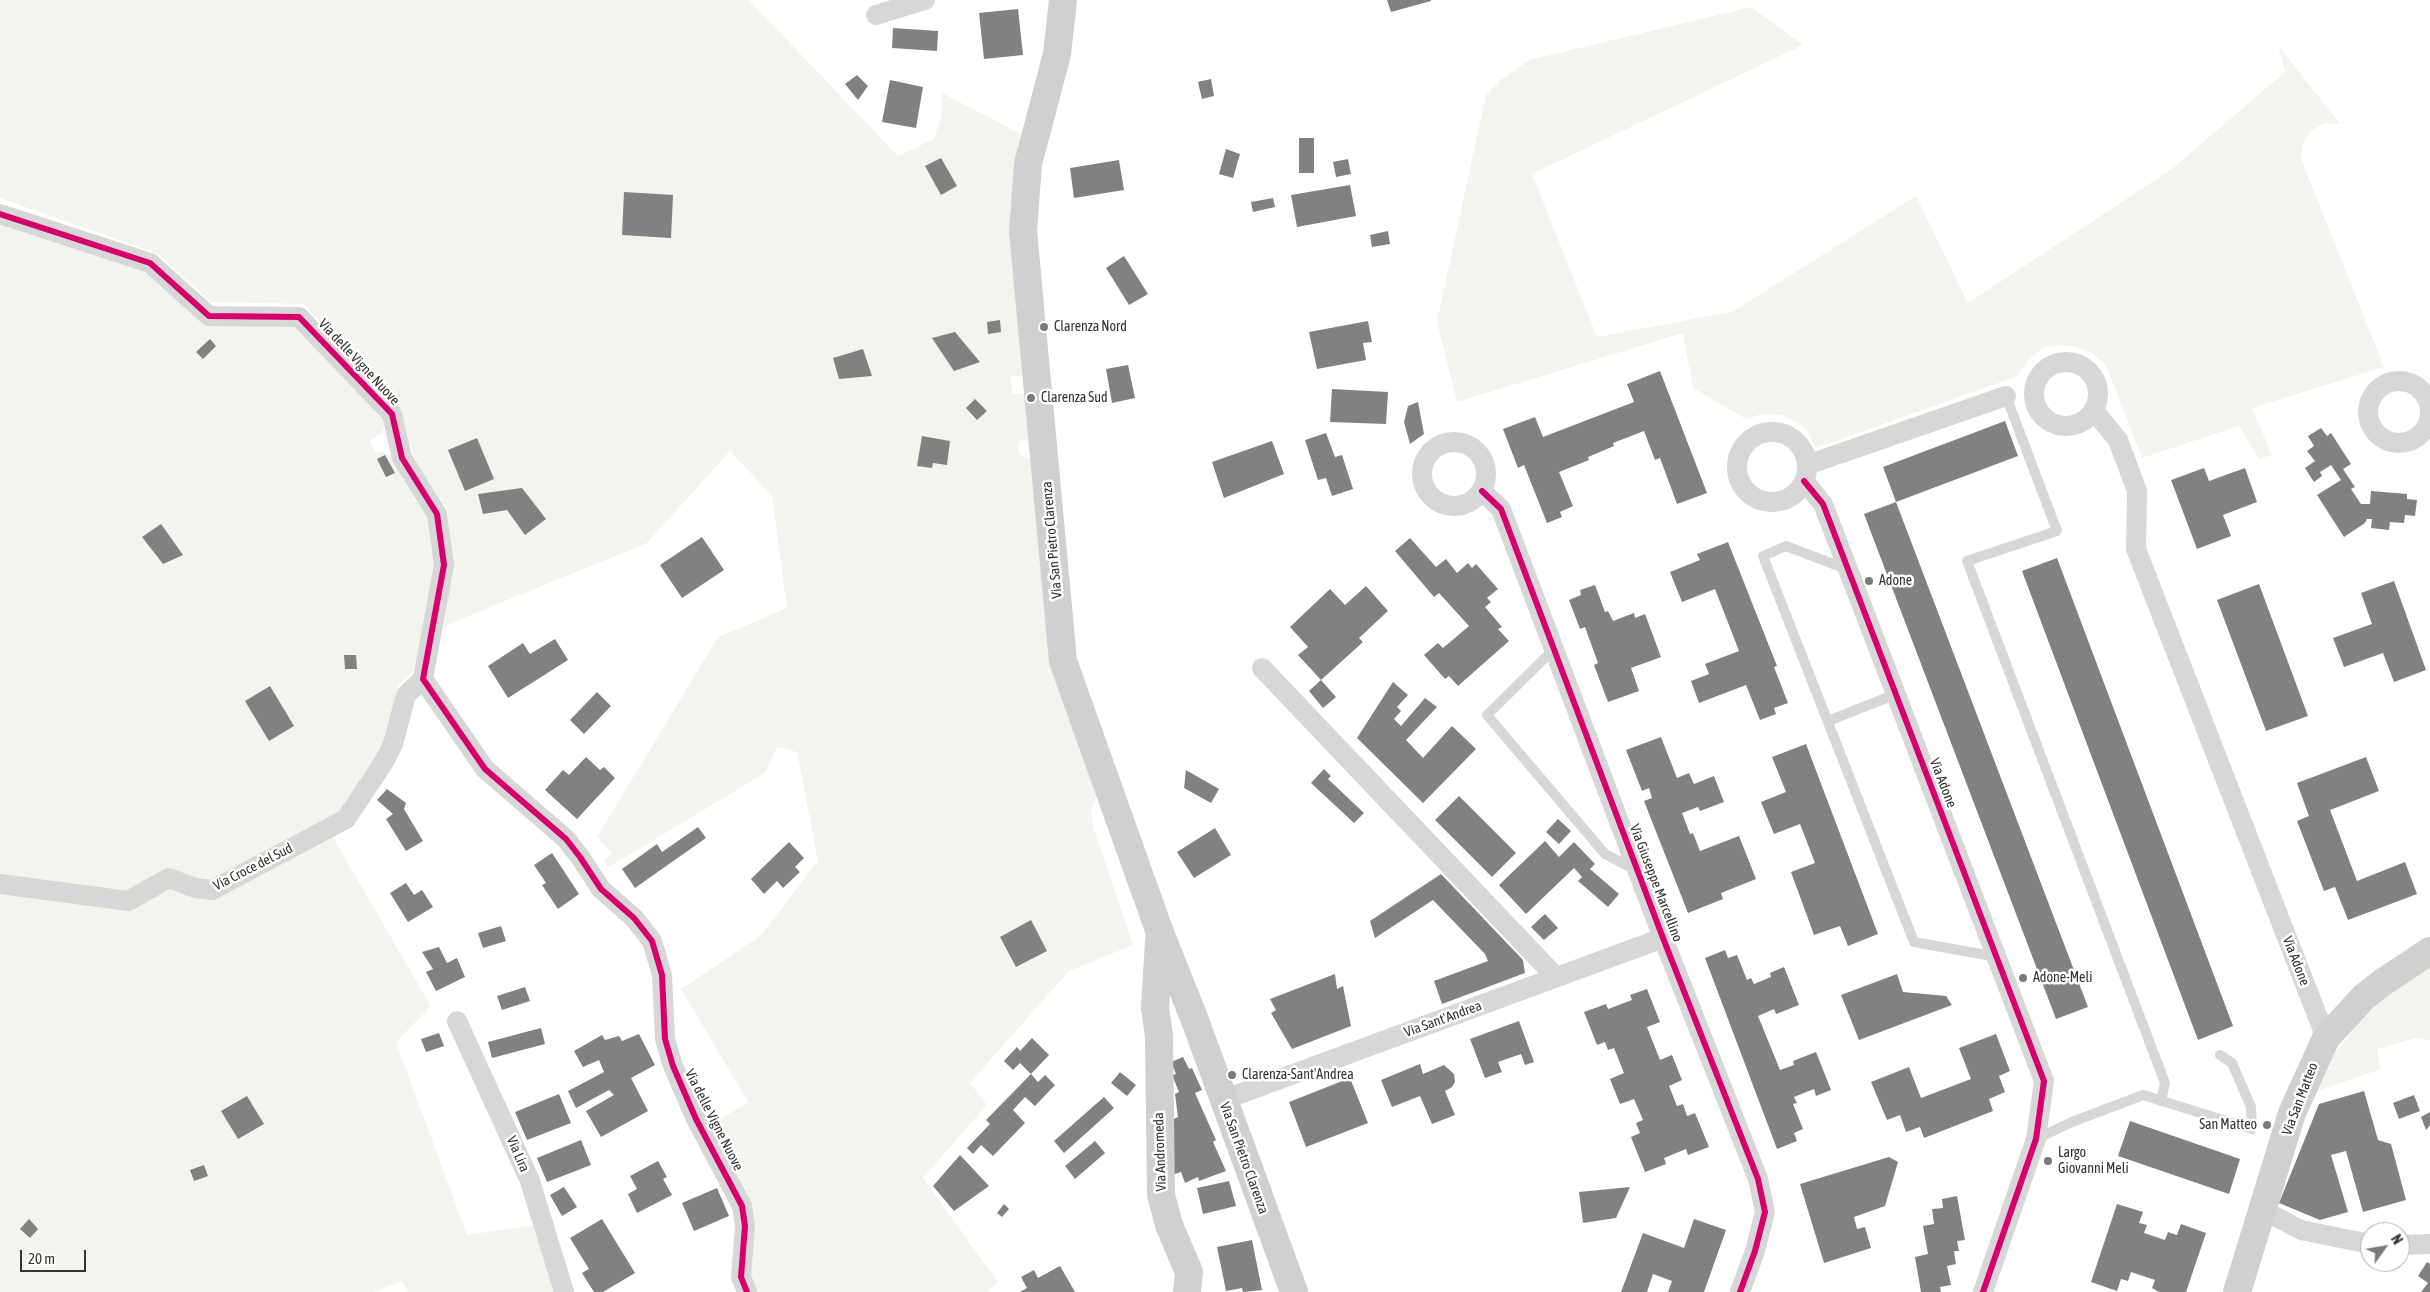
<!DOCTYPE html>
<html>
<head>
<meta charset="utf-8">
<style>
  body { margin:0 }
  #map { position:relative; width:2430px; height:1292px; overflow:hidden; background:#fff; font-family:"Asap Condensed",sans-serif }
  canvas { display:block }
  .north { position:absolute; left:2360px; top:1222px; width:50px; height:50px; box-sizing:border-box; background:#fff; border:1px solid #adadad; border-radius:50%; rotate:58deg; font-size:14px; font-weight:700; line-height:20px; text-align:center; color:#333 }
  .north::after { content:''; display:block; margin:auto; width:18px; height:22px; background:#7a7a7a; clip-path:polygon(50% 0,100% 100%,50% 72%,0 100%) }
  .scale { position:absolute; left:20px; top:1250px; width:66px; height:22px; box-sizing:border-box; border:2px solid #333; border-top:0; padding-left:6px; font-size:15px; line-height:18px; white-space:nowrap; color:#333; -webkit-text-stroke:4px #fff; paint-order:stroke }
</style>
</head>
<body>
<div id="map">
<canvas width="2430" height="1292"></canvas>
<div class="north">N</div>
<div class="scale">20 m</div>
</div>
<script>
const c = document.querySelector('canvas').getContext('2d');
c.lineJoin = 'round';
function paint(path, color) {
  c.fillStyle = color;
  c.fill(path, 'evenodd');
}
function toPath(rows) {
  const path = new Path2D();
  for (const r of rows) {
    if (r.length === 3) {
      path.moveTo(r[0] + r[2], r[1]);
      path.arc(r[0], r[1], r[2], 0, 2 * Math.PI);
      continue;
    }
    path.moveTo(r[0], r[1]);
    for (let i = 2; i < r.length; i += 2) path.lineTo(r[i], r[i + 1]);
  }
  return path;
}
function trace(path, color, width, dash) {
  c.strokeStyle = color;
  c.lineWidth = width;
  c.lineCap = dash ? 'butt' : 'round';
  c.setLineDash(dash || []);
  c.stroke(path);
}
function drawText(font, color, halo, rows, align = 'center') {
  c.font = font + ' "Asap Condensed",sans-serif';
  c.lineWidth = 5;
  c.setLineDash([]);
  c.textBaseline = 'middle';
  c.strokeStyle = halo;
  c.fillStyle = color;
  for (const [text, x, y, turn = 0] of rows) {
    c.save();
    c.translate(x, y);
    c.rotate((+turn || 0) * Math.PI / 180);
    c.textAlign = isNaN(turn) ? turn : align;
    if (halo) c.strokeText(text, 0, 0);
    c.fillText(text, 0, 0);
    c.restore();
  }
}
paint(toPath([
  [0,0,749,0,898,156,934,139,941,117,942,93,1023,135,1010,208,1014,265,1026,375,1011,377,1012,394,1026,394,1030,440,1019,441,1019,454,1033,461,1051,668,1098,794,1091,810,1094,829,1133,945,1069,971,970,1083,987,1105,923,1178,998,1282,987,1292,755,1292,748,1267,753,1212,743,1185,711,1125,748,1102,681,989,760,936,818,861,797,752,777,747,765,773,609,867,604,861,611,853,597,837,718,637,787,608,772,496,730,451,647,543,444,626,452,566,447,508,418,467,398,407,304,304,211,302,158,254,0,198],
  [1751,7,1803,45,1532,174,1597,337,1732,312,1916,196,1968,303,2172,169,2285,72,2278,45,2340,124,2324,124,2310,131,2303,144,2301,159,2384,367,2252,408,2272,455,2259,459,2239,426,2142,458,2106,365,2092,353,2076,347,2060,345,2046,347,2035,354,2024,365,2018,376,1816,448,1807,431,1797,422,1782,415,1762,414,1746,419,1693,388,1683,333,1457,402,1437,321,1486,95,1502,79,1529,60],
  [0,221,148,268,211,324,299,327,386,421,383,431,370,441,375,452,384,452,392,456,431,519,436,570,415,670,398,685,386,740,331,834,431,1006,396,1042,467,1235,533,1225,554,1292,408,1292,402,1281,374,1292,0,1292],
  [2430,968,2430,1040,2416,1038,2377,1049,2381,1069,2317,1091,2329,1061,2358,1024,2385,997]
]), '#f1f5ed');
paint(toPath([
  [1387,0,1431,0,1431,1,1391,12],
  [1018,9,1023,55,984,59,979,13],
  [893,28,938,31,937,51,892,48],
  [857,75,868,86,858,100,845,84],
  [1211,79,1214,96,1202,99,1198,82],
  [890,80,923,87,916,128,882,122],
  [1299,138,1314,138,1314,173,1299,173],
  [1226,149,1240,154,1233,178,1219,174],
  [941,158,957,186,941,195,925,166],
  [1348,159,1351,174,1336,177,1333,162],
  [1119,160,1124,190,1074,198,1070,168],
  [1350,185,1356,216,1297,227,1291,195],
  [624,192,673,195,671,238,622,235],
  [1273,198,1275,207,1253,212,1251,202],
  [1388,231,1390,244,1372,247,1370,235],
  [1124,256,1148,294,1129,305,1106,268],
  [1000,320,1001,332,988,334,987,322],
  [1368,321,1372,342,1363,343,1366,360,1317,369,1309,332],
  [955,332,980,362,954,371,932,338],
  [210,339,216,346,203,359,196,352],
  [863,349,872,376,839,379,833,358],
  [1128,365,1135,398,1112,403,1106,369],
  [1660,371,1707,493,1677,504,1660,458,1655,460,1644,431,1613,443,1614,446,1588,457,1589,460,1559,472,1573,506,1560,512,1562,517,1547,523,1524,465,1518,468,1503,429,1535,417,1543,437,1634,402,1627,384],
  [1332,389,1388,392,1386,424,1330,422],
  [975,399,987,411,977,420,966,408],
  [1418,402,1424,434,1410,444,1404,422,1408,406],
  [2005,421,2018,456,1896,502,2088,1007,2056,1019,1864,514,1896,502,1883,467],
  [2321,428,2327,436,2331,433,2351,464,2343,469,2355,487,2351,489,2361,504,2370,504,2371,491,2407,494,2407,499,2417,500,2415,516,2405,515,2404,523,2390,522,2389,530,2371,528,2372,519,2367,519,2365,523,2344,537,2317,495,2341,480,2331,465,2320,472,2322,476,2314,482,2305,468,2315,461,2307,451,2314,446,2308,436],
  [1326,433,1335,457,1342,455,1353,489,1332,496,1326,478,1318,480,1305,440],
  [922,436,950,441,947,465,933,463,932,468,917,466],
  [477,438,494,479,465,491,448,450],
  [1272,441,1284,474,1224,498,1212,462],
  [385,455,395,473,386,477,377,459],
  [2204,468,2209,481,2245,468,2257,502,2223,515,2231,536,2197,549,2171,480],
  [522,488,546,519,525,535,507,510,483,514,478,494],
  [161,524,183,555,163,564,142,537],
  [702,537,724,570,682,598,660,565],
  [1410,538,1436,567,1446,559,1457,573,1468,563,1472,568,1476,564,1498,589,1487,598,1491,602,1485,607,1502,627,1498,629,1509,641,1458,686,1449,676,1445,679,1424,655,1438,643,1443,648,1469,626,1439,593,1434,597,1395,551],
  [1728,542,1777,666,1774,667,1788,703,1774,708,1776,714,1760,720,1746,685,1699,703,1691,681,1709,674,1705,664,1739,651,1715,589,1682,602,1670,572,1700,560,1697,554],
  [2057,558,2233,1026,2198,1040,2022,571],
  [2394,581,2426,670,2394,682,2383,653,2344,667,2333,638,2372,624,2361,593],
  [2259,584,2308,716,2266,731,2217,600],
  [1595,585,1605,612,1608,611,1613,621,1634,613,1635,618,1645,614,1661,657,1631,668,1639,691,1608,702,1594,665,1598,663,1585,627,1580,629,1569,600,1581,595,1580,590],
  [1366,586,1388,611,1359,638,1363,642,1321,680,1298,655,1308,647,1290,627,1330,589,1345,605],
  [555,639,568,660,508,698,488,666,523,643,530,654],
  [344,655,356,655,357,669,345,669],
  [1321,680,1336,697,1323,708,1309,691],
  [1393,682,1408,695,1397,707,1401,711,1394,719,1401,726,1425,698,1437,707,1406,740,1423,758,1452,726,1476,749,1423,803,1357,738],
  [270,686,294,726,269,741,245,701],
  [597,692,611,706,584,734,570,720],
  [1661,737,1677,778,1689,773,1694,784,1714,776,1724,802,1700,811,1698,807,1682,813,1690,834,1693,833,1700,851,1739,836,1756,879,1721,893,1723,899,1688,913,1644,801,1652,798,1649,788,1642,791,1626,750],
  [1806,744,1878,934,1848,946,1840,926,1814,935,1791,872,1815,863,1800,824,1774,834,1761,802,1786,792,1772,757],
  [586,757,600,770,604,767,615,778,577,819,545,790,563,770,569,775],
  [2366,757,2379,791,2330,810,2357,881,2405,862,2417,894,2348,920,2335,887,2324,891,2297,821,2309,816,2297,783],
  [1324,769,1331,776,1328,779,1364,813,1354,823,1311,783],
  [1186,770,1219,789,1211,803,1184,788],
  [387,789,406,803,404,809,423,841,406,851,386,819,393,814,377,800],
  [1459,796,1516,853,1492,877,1435,820],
  [1558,819,1571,831,1559,844,1546,832],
  [698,827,706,838,635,888,622,869,657,844,662,852],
  [1215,828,1231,855,1194,878,1177,852],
  [1545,841,1559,857,1574,842,1595,864,1590,869,1619,894,1608,907,1578,881,1582,877,1574,868,1526,914,1499,885],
  [789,842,804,858,795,867,800,872,783,888,777,881,764,894,751,879],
  [552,853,579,894,558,909,542,885,546,883,534,865],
  [1441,874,1523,960,1525,973,1442,1004,1434,981,1488,961,1485,954,1433,900,1375,938,1370,921],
  [406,883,414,895,422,890,433,907,408,922,390,893],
  [1545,914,1558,928,1544,940,1531,927],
  [1031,920,1047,951,1016,967,1000,937],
  [501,926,506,941,483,948,478,933],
  [439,947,447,963,457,958,465,977,436,991,426,972,433,969,422,952],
  [1725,950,1728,958,1737,955,1747,980,1751,978,1754,984,1771,977,1770,973,1784,967,1799,1005,1776,1014,1774,1009,1758,1016,1780,1070,1794,1065,1793,1061,1816,1052,1831,1090,1816,1096,1814,1089,1794,1097,1797,1103,1793,1104,1803,1129,1794,1133,1797,1141,1777,1149,1705,958],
  [1335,974,1337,989,1343,986,1351,1026,1292,1049,1271,1013,1276,1010,1270,999],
  [1897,974,1903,992,1946,996,1952,1005,1859,1040,1841,995],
  [525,987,530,1001,502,1010,497,996],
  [1647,989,1660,1022,1647,1027,1660,1060,1672,1055,1682,1080,1669,1086,1677,1106,1683,1104,1687,1116,1695,1113,1709,1147,1688,1155,1686,1149,1664,1158,1666,1164,1645,1172,1631,1137,1640,1133,1636,1123,1643,1120,1634,1099,1620,1104,1610,1079,1624,1073,1614,1048,1608,1050,1605,1042,1597,1045,1584,1012,1606,1004,1608,1009,1632,1000,1630,995],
  [1519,1021,1534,1062,1525,1065,1521,1054,1498,1062,1502,1072,1485,1078,1470,1039],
  [541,1028,545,1044,492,1058,488,1042],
  [439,1033,444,1046,426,1052,421,1039],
  [639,1034,655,1065,631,1078,648,1111,601,1137,586,1111,614,1095,609,1090,576,1108,568,1091,604,1072,599,1060,583,1067,574,1051,602,1035,605,1040,619,1036,622,1041],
  [1996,1034,2010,1071,1999,1076,2005,1092,1989,1099,1993,1111,1924,1138,1920,1127,1906,1132,1900,1115,1887,1120,1871,1082,1909,1067,1921,1098,1971,1079,1959,1048],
  [1032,1038,1049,1055,1031,1074,1038,1082,1045,1075,1055,1085,1035,1106,1025,1097,1013,1110,1025,1123,993,1156,981,1145,973,1154,967,1148,990,1124,986,1120,1031,1074,1020,1063,1013,1070,1004,1061,1017,1047,1020,1051],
  [1183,1057,1189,1069,1192,1068,1202,1090,1195,1093,1216,1140,1213,1142,1226,1171,1199,1181,1198,1177,1185,1183,1181,1172,1169,1176,1166,1123,1178,1117,1175,1094,1179,1092,1172,1075,1176,1074,1171,1062],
  [1420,1064,1423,1074,1444,1065,1454,1074,1455,1082,1452,1087,1445,1091,1455,1115,1432,1124,1420,1096,1392,1107,1381,1080],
  [1120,1072,1136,1085,1127,1096,1111,1083],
  [1350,1078,1368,1123,1306,1147,1289,1102],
  [2364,1091,2378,1140,2391,1144,2406,1200,2363,1212,2346,1151,2331,1155,2348,1212,2320,1220,2279,1203,2319,1104],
  [559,1094,571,1123,527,1140,515,1112],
  [2414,1095,2420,1111,2399,1119,2393,1103],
  [247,1096,264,1124,238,1139,221,1111],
  [1104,1097,1114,1108,1064,1153,1054,1141],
  [2430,1112,2430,1125,2426,1130,2421,1117],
  [2130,1121,2240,1159,2229,1194,2118,1156],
  [581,1140,591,1165,547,1182,537,1158],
  [1095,1141,1105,1153,1075,1179,1065,1166],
  [960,1155,989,1186,954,1211,933,1186],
  [1889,1157,1898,1162,1885,1206,1854,1217,1857,1229,1865,1227,1871,1248,1824,1263,1800,1184],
  [658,1161,667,1177,663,1179,672,1195,637,1213,628,1194,637,1189,630,1176],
  [204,1165,208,1176,194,1181,190,1170],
  [1229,1181,1236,1206,1203,1214,1197,1188],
  [564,1187,577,1207,562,1216,550,1195],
  [1630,1187,1616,1218,1583,1223,1579,1192],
  [717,1188,729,1216,694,1231,682,1203],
  [1957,1196,1965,1240,1957,1241,1959,1251,1954,1251,1956,1264,1947,1266,1951,1285,1940,1287,1941,1292,1921,1292,1915,1257,1928,1254,1923,1226,1934,1224,1932,1209,1943,1208,1942,1199],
  [1004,1204,1009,1209,1002,1217,997,1213],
  [2117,1204,2143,1212,2139,1223,2147,1225,2144,1233,2165,1240,2168,1232,2177,1235,2181,1224,2206,1233,2186,1292,2159,1292,2152,1288,2155,1280,2131,1272,2128,1281,2121,1279,2117,1291,2091,1282],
  [29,1219,38,1229,30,1238,20,1229],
  [602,1219,635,1273,603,1292,594,1292,582,1273,589,1269,570,1238],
  [1694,1219,1726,1230,1704,1292,1668,1292,1672,1281,1653,1274,1647,1292,1621,1292,1643,1233,1684,1248],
  [1252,1240,1262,1290,1243,1292,1242,1288,1226,1291,1217,1247],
  [2427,1262,2430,1264,2430,1292,2421,1292,2428,1283,2418,1276],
  [1060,1266,1075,1292,1020,1292,1027,1288,1021,1277,1034,1270,1038,1278]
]), '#818181');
trace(toPath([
  [2006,396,2057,531,1967,561,2165,1083,2161,1101],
  [1849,570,1786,546,1763,556,1914,942,1997,957],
  [1554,649,1487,715,1605,854,1636,870],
  [1828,721,1896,694],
  [2036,1139,2072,1122,2143,1095,2252,1129,2251,1107,2232,1063,2220,1055]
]), '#d7d7d7', 10);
trace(toPath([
  [876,15,925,0],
  [0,214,150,263,209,316,299,317,392,414,402,458,437,514,444,565,423,679,485,769,566,839,580,857,601,889,634,918,652,941,662,975,665,1039,673,1066,696,1119,742,1206,745,1226,741,1277,747,1292],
  [2066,394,32],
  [2399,412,31],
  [2094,411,2118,440,2137,491,2136,549,2326,1038],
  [1772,467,35],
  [1454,474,32],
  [1807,465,2006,396],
  [1804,481,1823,504,2044,1081,2036,1139,1983,1292],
  [1482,491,1501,509,1663,938,1758,1179,1765,1212,1755,1251,1740,1292],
  [1262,668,1556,977],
  [0,884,128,901,169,878,195,888,212,890,346,819,384,762,393,744,406,695,423,679],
  [457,1021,530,1181,564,1292],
  [1223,1100,1663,938],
  [2261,1209,2301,1230,2370,1244],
  [2400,1245,2430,1244]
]), '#d7d7d7', 20);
trace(toPath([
  [1063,0,1057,54,1028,164,1023,231,1063,661,1159,930,1196,1023,1294,1292],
  [1159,941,1155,1008,1159,1036,1161,1195,1169,1225,1189,1272,1187,1292],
  [2237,1292,2292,1113,2326,1038,2364,997,2383,982,2430,951]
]), '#d0d0d0', 28);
trace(toPath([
  [0,214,150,263,209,316,299,317,392,414,402,458,437,514,444,565,423,679,485,769,566,839,580,857,601,889,634,918,652,941,662,975,665,1039,673,1066,696,1119,742,1206,745,1226,741,1277,747,1292],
  [1804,481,1823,504,2044,1081,2036,1139,1983,1292],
  [1482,491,1501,509,1663,938,1758,1179,1765,1212,1755,1251,1740,1292]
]), '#d6006c', 6);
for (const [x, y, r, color] of [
  [1044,327,5,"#7a7a7a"],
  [1031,398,5,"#7a7a7a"],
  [1869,581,5,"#7a7a7a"],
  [2023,978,5,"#7a7a7a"],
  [1232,1075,5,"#7a7a7a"],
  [2267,1125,5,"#7a7a7a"],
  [2048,1161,5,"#7a7a7a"]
]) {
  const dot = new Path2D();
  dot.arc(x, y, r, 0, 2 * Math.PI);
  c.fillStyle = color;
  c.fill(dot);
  trace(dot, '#fff', 2);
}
drawText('14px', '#333', '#fff', [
  ["Clarenza Nord",1054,327],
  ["Clarenza Sud",1041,398],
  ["Adone",1879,581],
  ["Adone-Meli",2033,978],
  ["Clarenza-Sant'Andrea",1242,1075],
  ["San Matteo",2257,1125,"right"],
  ["Largo",2058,1153],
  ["Giovanni Meli",2058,1169]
], 'left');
drawText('14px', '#333', '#fff', [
  ["Via delle Vigne Nuove",359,362,47],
  ["Via San Pietro Clarenza",1052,540,-95],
  ["Via Adone",1943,783,69],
  ["Via Croce del Sud",253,867,-27],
  ["Via Giuseppe Marcellino",1656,883,69],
  ["Via Adone",2296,961,69],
  ["Via Sant'Andrea",1443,1019,-20],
  ["Via San Matteo",2300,1099,-69],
  ["Via delle Vigne Nuove",714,1120,63],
  ["Via Andromeda",1160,1152,-92],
  ["Via Lira",518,1154,67],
  ["Via San Pietro Clarenza",1244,1158,70]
]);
</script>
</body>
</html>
